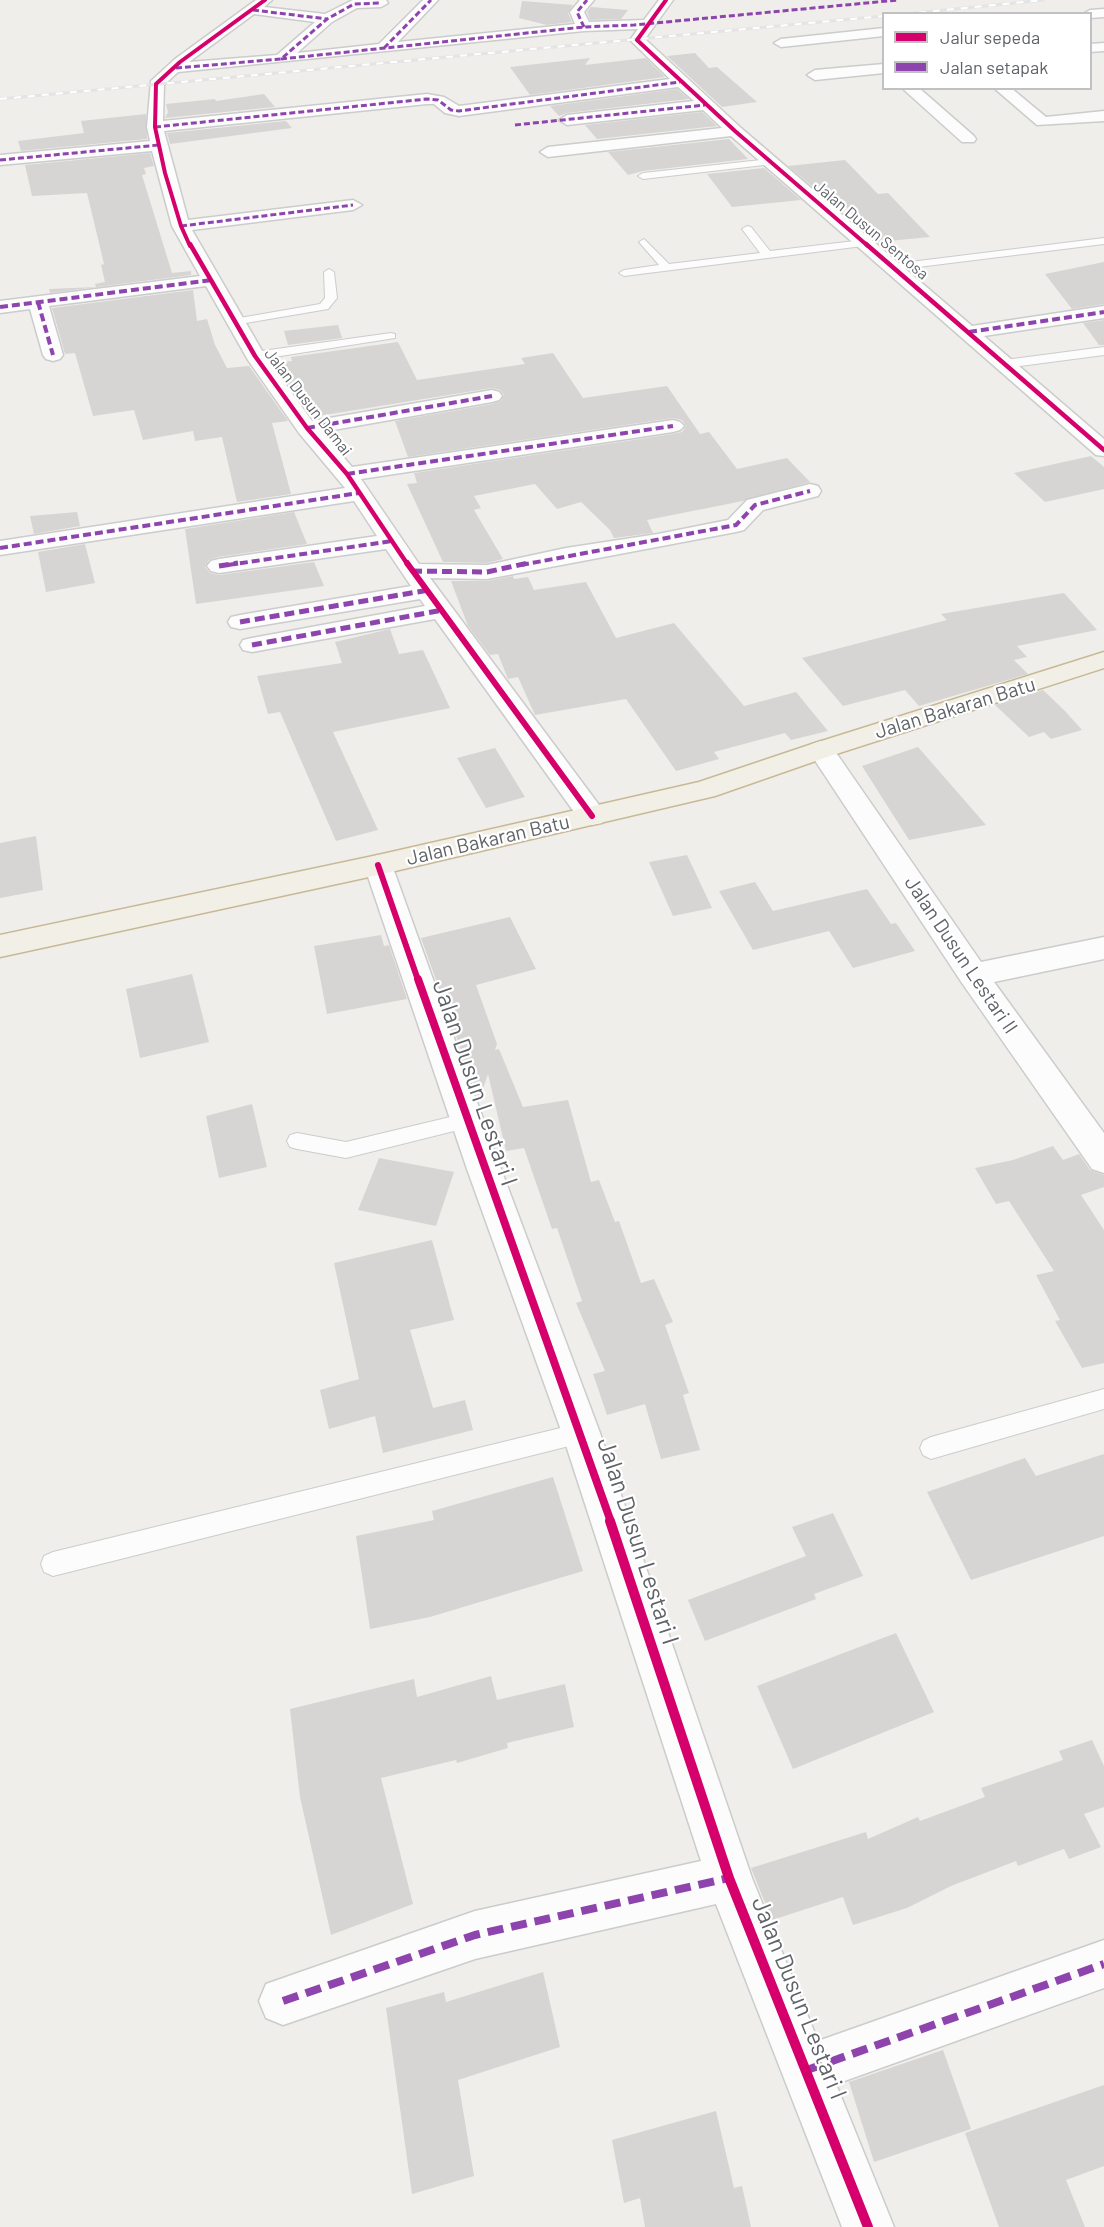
<!DOCTYPE html>
<html>
<head>
<meta charset="utf-8">
<style>
  body { margin:0 }
  #map { position:relative; width:1104px; height:2227px; overflow:hidden; background:#efeeea; font-family:Barlow,sans-serif }
  canvas { display:block }
  .legend { position:absolute; left:882px; top:12px; width:210px; height:78px; box-sizing:border-box; background:#fff; border:2px solid #bfc1c3; margin:0; padding:8px 10px; list-style:none; font-size:18px; color:#5f6368 }
  .legend li { display:flex; align-items:center; gap:12px; height:30px }
  .legend b { width:30px; border:2px solid #bfc1c3 }
</style>
</head>
<body>
<div id="map">
<canvas width="1104" height="2227"></canvas>
<ul class="legend">
<li><b style="height:8px;background:#d6006c"></b>Jalur sepeda</li>
<li><b style="height:8px;background:#8e44ad"></b>Jalan setapak</li>
</ul>
</div>
<script>
const c = document.querySelector('canvas').getContext('2d');
c.lineJoin = 'round';
function paint(path, color) {
  c.fillStyle = color;
  c.fill(path, 'evenodd');
}
function toPath(rows) {
  const path = new Path2D();
  for (const r of rows) {
    path.moveTo(r[0], r[1]);
    for (let i = 2; i < r.length; i += 2) path.lineTo(r[i], r[i + 1]);
  }
  return path;
}
function trace(path, color, width, dash) {
  c.strokeStyle = color;
  c.lineWidth = width;
  c.lineCap = dash ? 'butt' : 'round';
  c.setLineDash(dash || []);
  c.stroke(path);
}
function drawText(font, color, halo, rows, align = 'center') {
  c.font = font + ' Barlow,sans-serif';
  c.lineWidth = 4.5;
  c.setLineDash([]);
  c.textBaseline = 'middle';
  c.strokeStyle = halo;
  c.fillStyle = color;
  for (const [text, x, y, turn = 0] of rows) {
    c.save();
    c.translate(x, y);
    c.rotate((+turn || 0) * Math.PI / 180);
    c.textAlign = isNaN(turn) ? turn : align;
    if (halo) c.strokeText(text, 0, 0);
    c.fillText(text, 0, 0);
    c.restore();
  }
}
paint(toPath([
  [522,1,573,5,568,13,572,22,547,25,519,18],
  [591,7,628,10,621,19,590,20,587,12],
  [695,53,709,68,717,67,757,102,722,107,667,56],
  [590,58,585,65,646,58,665,77,530,95,510,67],
  [677,89,689,99,567,113,559,116,550,106],
  [264,94,275,107,165,118,168,112,166,104,215,99,216,101],
  [702,112,717,126,597,139,585,125],
  [146,114,147,139,21,151,18,141,84,133,81,121],
  [286,121,292,128,170,144,167,133],
  [729,139,748,159,643,171,628,175,608,152],
  [150,153,154,166,144,168,146,174,142,175,172,273,191,271,191,275,50,293,49,289,96,287,95,284,105,282,101,265,104,264,87,193,32,196,25,165],
  [845,160,878,194,888,193,930,237,878,242,836,196,825,197,788,166],
  [764,168,801,200,732,207,707,174],
  [1104,262,1104,304,1072,309,1045,274],
  [193,290,197,321,207,319,215,345,227,368,249,366,288,421,272,423,291,494,237,502,222,437,195,441,193,431,143,440,134,410,93,416,75,353,65,354,52,308],
  [1104,320,1104,345,1099,345,1083,323],
  [338,325,342,338,288,345,284,331],
  [398,342,417,380,525,364,521,358,553,353,583,398,667,386,700,434,709,432,737,469,787,458,810,482,743,501,647,520,653,533,614,538,610,530,581,502,557,509,535,484,474,496,481,508,474,510,503,559,487,563,443,562,407,484,417,483,414,473,673,434,682,432,686,426,682,420,673,418,408,457,395,421,492,404,501,401,504,395,500,390,492,388,312,417,273,363,292,361,291,357],
  [1091,456,1104,467,1104,489,1045,502,1014,473],
  [77,512,80,526,34,534,30,516],
  [294,512,307,544,218,557,209,560,205,567,210,573,219,575,314,562,324,586,196,604,185,529],
  [85,544,95,583,46,592,38,552],
  [513,576,514,579,528,577,534,590,586,582,616,638,674,623,744,706,796,692,828,731,791,740,785,733,714,752,719,759,676,771,626,699,535,715,518,677,508,679,498,654,490,655,468,626,451,581,487,581],
  [1064,593,1097,630,1017,646,1027,657,1014,660,1028,674,919,706,905,690,843,706,802,658,947,620,941,614],
  [390,629,399,654,423,650,450,708,333,732,378,830,336,841,280,712,268,714,257,676,342,663,335,642],
  [1043,690,1065,711,1082,730,1051,739,1044,732,1029,737,995,705],
  [918,747,986,825,909,840,862,766],
  [495,748,525,797,486,808,457,758],
  [36,836,43,890,0,898,0,843],
  [687,855,712,908,673,916,649,862],
  [755,882,773,911,867,889,891,924,896,923,915,951,853,968,829,931,753,950,719,891],
  [510,917,536,969,476,985,497,1044,495,1050,499,1049,523,1107,568,1100,591,1182,599,1180,615,1222,619,1221,641,1283,654,1279,673,1322,665,1325,689,1393,683,1395,700,1450,661,1459,645,1404,607,1415,593,1374,605,1371,576,1303,582,1301,557,1228,552,1229,524,1148,506,1151,488,1074,479,1100,421,938],
  [381,935,384,946,389,945,407,999,327,1014,314,946],
  [192,974,209,1042,140,1058,126,989],
  [252,1104,267,1167,219,1178,206,1116],
  [1053,1146,1063,1160,1079,1154,1090,1170,1104,1175,1104,1187,1081,1195,1104,1230,1104,1363,1082,1368,1055,1321,1060,1320,1036,1275,1054,1271,1009,1201,996,1204,975,1168,1013,1160],
  [379,1158,454,1172,436,1226,358,1210],
  [432,1240,454,1320,410,1330,433,1408,465,1400,473,1430,383,1453,375,1416,329,1429,320,1390,359,1379,334,1263],
  [1104,1454,1104,1536,971,1580,927,1492,1025,1458,1036,1476],
  [553,1477,583,1571,430,1617,370,1629,356,1536,434,1520,432,1511],
  [833,1513,863,1576,814,1594,816,1599,705,1641,688,1600,806,1556,792,1527],
  [896,1633,934,1712,793,1769,757,1686],
  [491,1676,497,1700,565,1684,574,1727,507,1743,508,1748,457,1763,456,1760,381,1778,413,1904,331,1935,300,1797,290,1709,414,1679,417,1697],
  [1092,1740,1104,1766,1104,1807,1084,1814,1101,1847,1069,1859,1064,1849,1018,1866,1016,1861,951,1886,907,1908,853,1925,843,1897,772,1920,751,1868,866,1832,868,1839,918,1817,920,1821,985,1797,981,1788,1063,1760,1059,1751],
  [543,1972,560,2047,458,2080,474,2176,412,2194,386,2008,444,1992,446,2002],
  [943,2050,971,2129,874,2162,849,2082],
  [1104,2085,1104,2166,1066,2180,1085,2227,999,2227,965,2133],
  [716,2111,734,2188,742,2186,751,2227,645,2227,640,2198,624,2203,612,2140]
]), '#d6d5d3');
const service = toPath([
  [770,159,773,160,773,164,643,179,638,176,643,173,770,159],
  [747,226,751,227,770,251,863,240,868,243,863,246,624,276,619,273,624,270,659,265,639,242,644,239,669,264,760,253,742,229,747,226],
  [1104,238,1104,244,894,270,889,267,894,264,1104,238],
  [329,269,334,272,337,298,328,309,234,325,228,322,234,319,320,304,325,298,324,272,329,269],
  [391,333,395,334,395,338,255,360,249,356,255,352,391,333],
  [1104,347,1104,355,1005,368,999,364,1005,360,1104,347],
  [467,1113,474,1116,477,1121,474,1126,346,1158,297,1149,290,1147,287,1141,290,1135,297,1133,346,1142,467,1113],
  [1104,1389,1104,1409,931,1459,923,1455,920,1448,923,1441,931,1437,1104,1389],
  [581,1423,589,1426,592,1433,589,1440,581,1443,53,1576,44,1572,41,1564,44,1556,53,1552,581,1423]
]);
const minor = toPath([
  [256,0,272,0,264,7,325,14,353,0,386,0,388,3,381,7,357,8,332,22,297,53,379,44,423,0,438,0,398,42,575,24,570,12,580,0,594,0,584,12,589,22,644,20,659,0,673,0,645,39,741,128,972,326,1104,306,1104,318,984,336,1104,439,1104,456,1096,455,731,136,548,157,540,152,548,147,722,128,703,110,567,125,559,120,567,115,694,101,678,87,459,116,445,113,434,104,427,104,164,131,188,220,353,200,362,205,353,210,192,230,264,354,312,421,492,390,499,392,502,396,499,400,492,402,322,432,352,467,673,420,680,422,684,426,680,430,673,432,361,479,419,564,487,565,566,548,658,534,728,520,747,500,810,484,818,486,821,491,818,496,763,510,744,530,736,532,487,579,430,578,602,809,606,816,602,823,592,825,582,823,435,619,252,652,243,650,240,645,243,640,252,638,425,606,420,599,240,629,231,627,228,622,231,617,240,615,411,586,386,549,219,573,211,571,207,566,211,561,219,559,377,536,354,501,0,555,0,541,345,488,299,433,248,360,206,286,49,306,63,355,60,359,53,361,46,359,43,355,30,309,0,313,0,301,200,276,172,226,152,151,0,165,0,155,150,141,147,127,151,81,175,59,256,0],
  [254,14,315,22,277,55,189,62,254,14],
  [638,29,630,40,670,79,459,106,444,97,427,94,163,121,164,85,178,72,584,31,638,29],
  [1104,9,1104,17,1090,18,1090,14,1083,14,1090,10,1104,9],
  [884,28,884,36,781,47,774,43,781,39,884,28],
  [1104,43,1104,51,1090,52,1090,44,1104,43],
  [884,64,884,73,815,80,807,75,815,70,884,64],
  [902,88,919,88,974,136,976,139,974,142,962,142,902,88],
  [994,88,1011,88,1046,117,1104,111,1104,121,1037,125,994,88],
  [821,741,830,744,981,962,1104,937,1104,959,994,982,1104,1133,1104,1173,1092,1169,962,983,812,756,808,750,812,744,821,741],
  [378,855,388,858,392,865,501,1169,600,1433,752,1878,818,2041,1104,1940,1104,1988,836,2084,894,2227,842,2227,716,1904,475,1959,283,2025,266,2018,259,2001,266,1984,475,1911,701,1861,562,1433,467,1169,364,865,368,858,378,855]
]);
const trunk = toPath([
  [1104,652,1104,668,830,756,715,796,378,875,0,957,0,935,378,855,699,782,812,744,1104,652]
]);
trace(service, '#cbcccc', 2);
trace(minor, '#cbcccc', 3);
trace(trunk, '#c8b996', 3);
paint(service, '#fdfcfc');
paint(minor, '#fdfcfc');
paint(trunk, '#f2f0e6');
const rail = toPath([
  [905,14,1044,0],
  [0,99,884,16]
]);
trace(rail, '#e4e4e4', 3);
trace(rail, '#fff', 2, [7]);
trace(toPath([
  [253,10,327,19],
  [584,27,577,12,587,0],
  [384,48,431,0],
  [281,59,584,27,634,25,898,0],
  [176,68,281,59,327,19,354,4,381,3],
  [515,125,705,105],
  [155,127,427,99,438,100,451,110,459,111,680,82],
  [0,160,159,145],
  [181,226,353,205]
]), '#8e44ad', 3, [6, 3]);
trace(toPath([
  [38,302,53,355],
  [0,307,212,280],
  [969,332,1104,312],
  [307,428,492,396],
  [347,474,673,426],
  [0,548,359,493],
  [228,565,392,541],
  [521,565,736,525,755,505,810,491]
]), '#8e44ad', 4, [8, 4]);
trace(toPath([
  [219,566,238,563],
  [412,571,487,572,528,563],
  [240,622,429,590],
  [252,645,443,610]
]), '#8e44ad', 5, [10, 5]);
trace(toPath([
  [283,2001,475,1935,729,1878],
  [807,2070,1104,1964]
]), '#8e44ad', 8, [16, 8]);
trace(toPath([
  [666,0,637,40,735,131,868,246],
  [190,246,181,226,165,173,155,127,156,84,180,62,265,0]
]), '#d6006c', 4);
trace(toPath([
  [190,244,255,356,307,428,347,474,408,565],
  [866,244,1104,450]
]), '#d6006c', 4.5);
trace(toPath([
  [407,563,592,816],
  [378,865,418,980]
]), '#d6006c', 6);
trace(toPath([
  [418,979,611,1522]
]), '#d6006c', 8);
trace(toPath([
  [610,1521,729,1878,868,2227]
]), '#d6006c', 10);
drawText('16px', '#5f6368', '#fff', [
  ["Jalan Dusun Sentosa",871,230,40],
  ["Jalan Dusun Damai",308,402,52]
]);
drawText('20px', '#5f6368', '#fff', [
  ["Jalan Bakaran Batu",955,708,-17],
  ["Jalan Bakaran Batu",488,840,-13],
  ["Jalan Dusun Lestari II",961,955,56]
]);
drawText('24px', '#5f6368', '#fff', [
  ["Jalan Dusun Lestari I",475,1083,71],
  ["Jalan Dusun Lestari I",638,1541,72],
  ["Jalan Dusun Lestari I",799,1998,68]
]);
</script>
</body>
</html>
